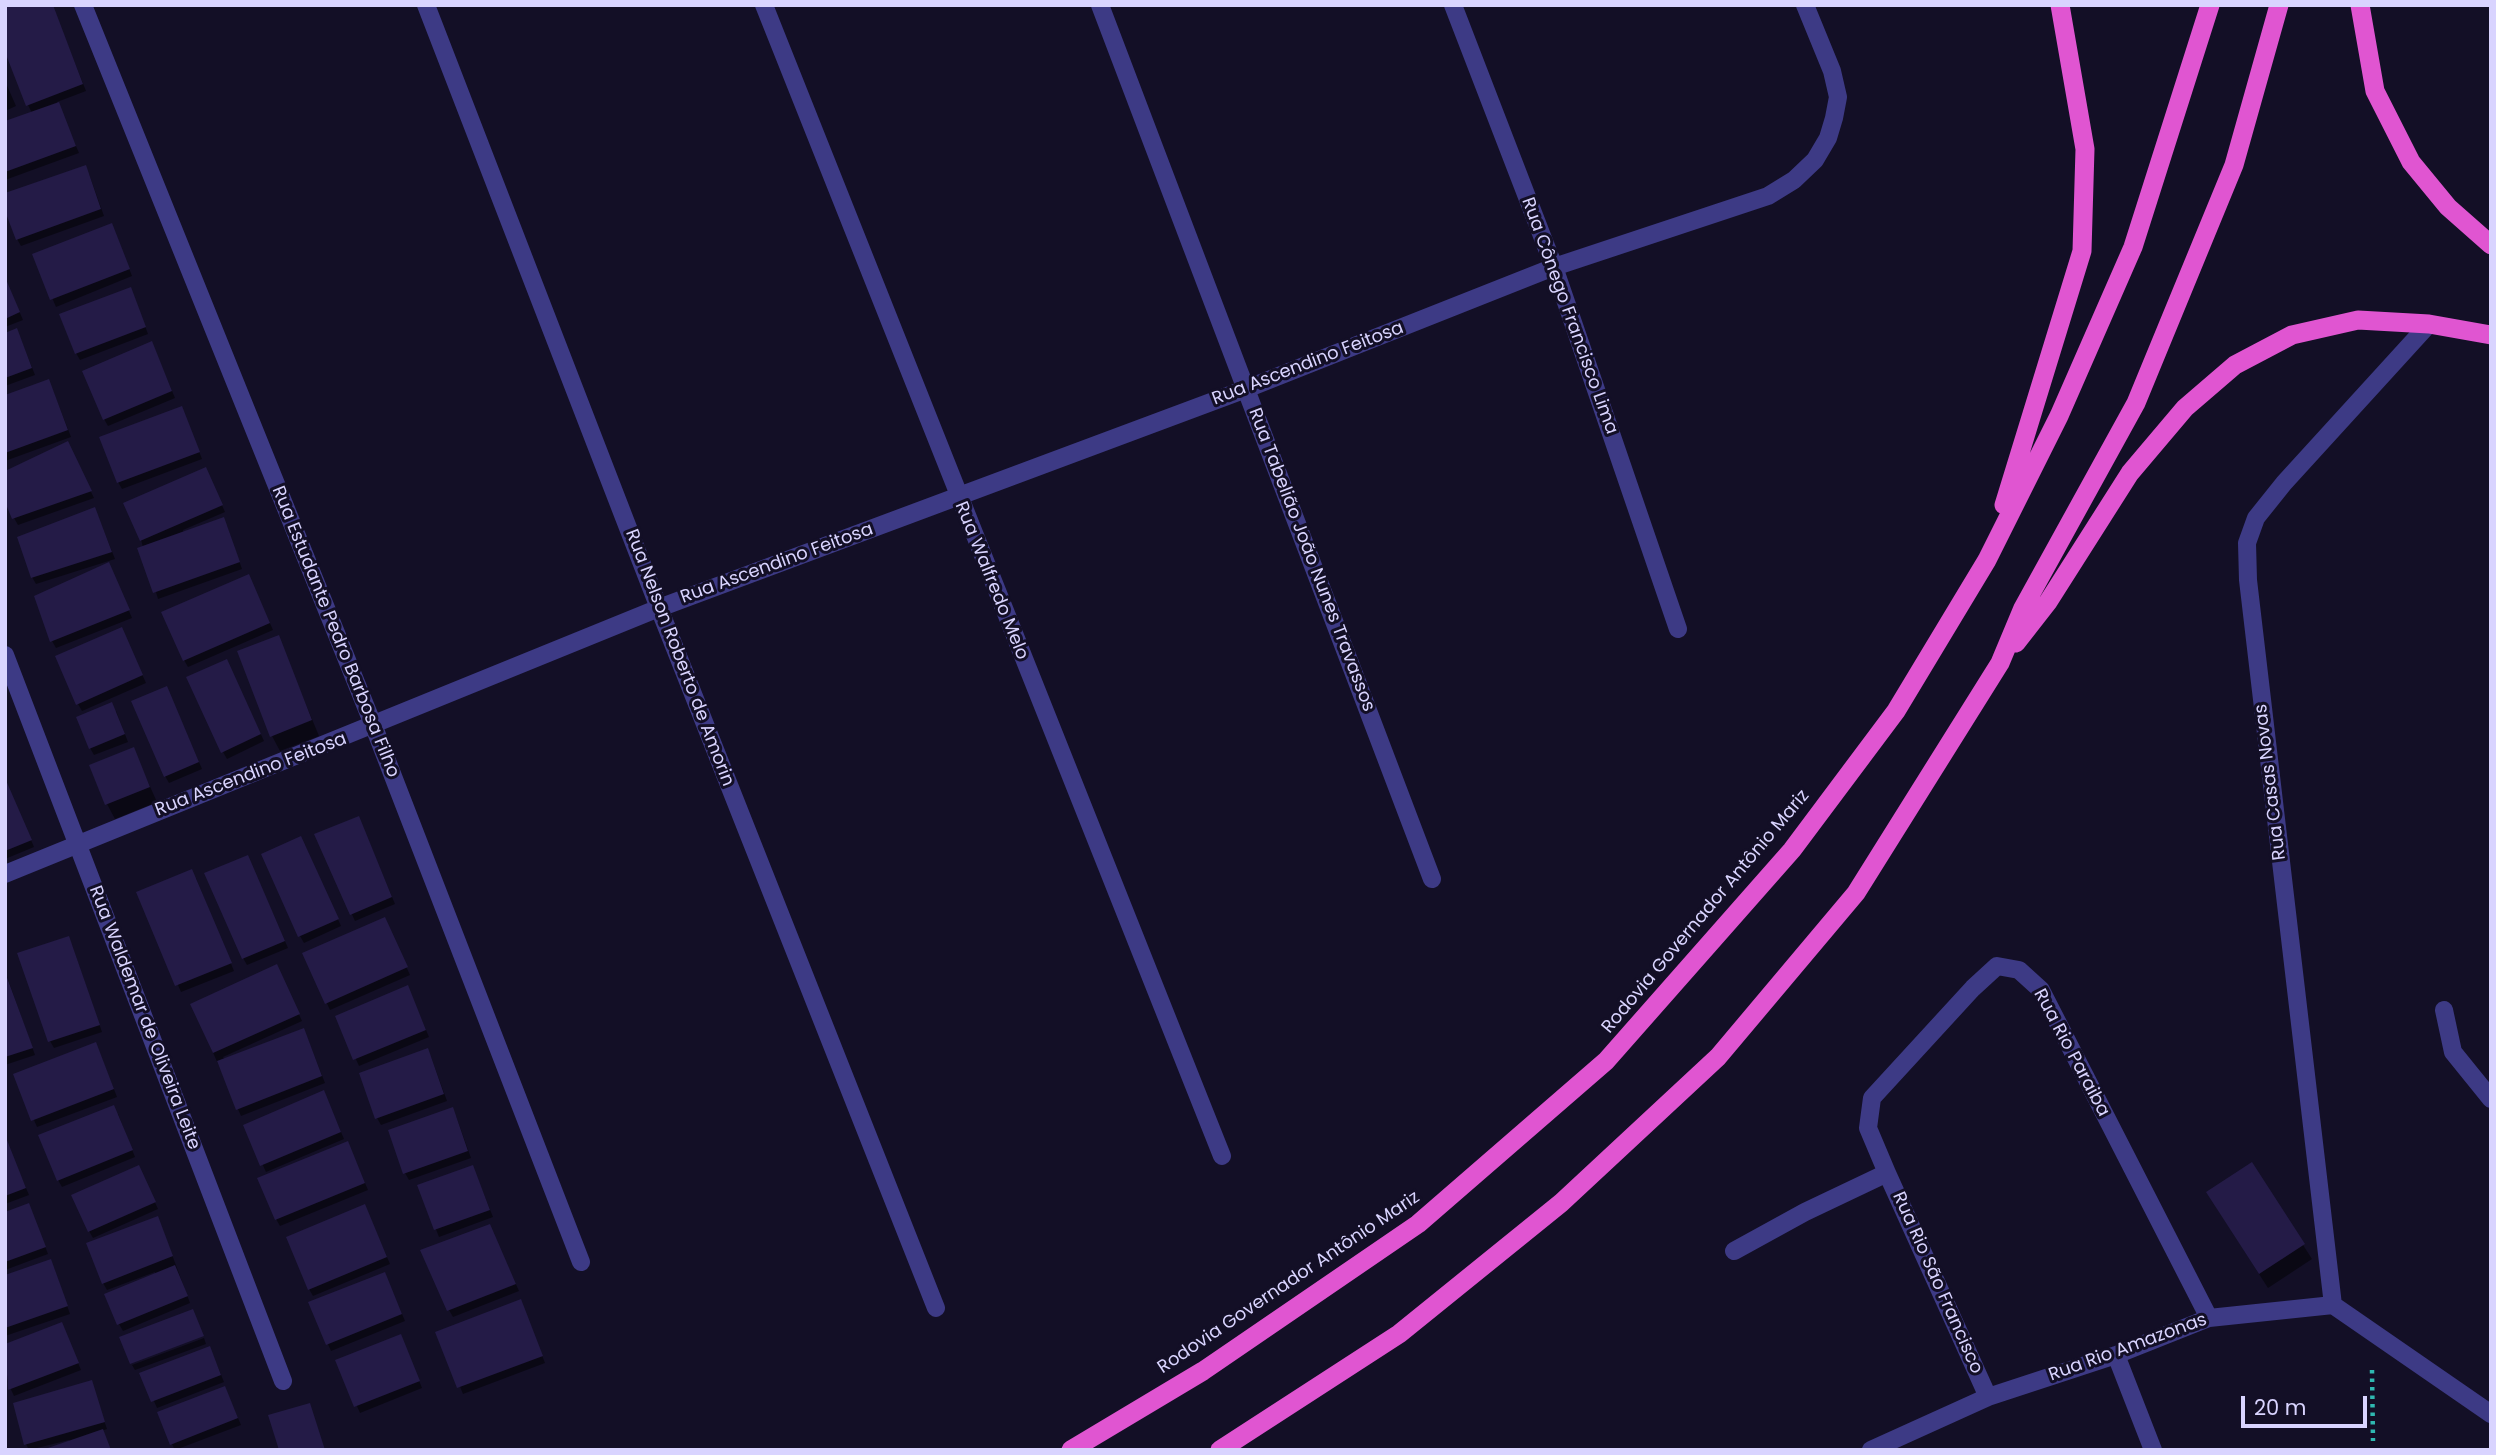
<!DOCTYPE html>
<html>
<head>
<meta charset="utf-8">
<style>
  body { margin:0 }
  #map { position:relative; width:2496px; height:1455px; overflow:hidden; background:#130f26; font-family:Poppins,sans-serif }
  canvas { display:block }
  .frame { position:absolute; inset:0; border:7px solid #d9d4ff; pointer-events:none }
  .scale { position:absolute; left:2241px; top:1396px; width:126px; height:32px; box-sizing:border-box; border:4px solid #d9d4ff; border-top:0; padding-left:9px; font-size:21px; line-height:24px; white-space:nowrap; color:#d9d4ff; -webkit-text-stroke:5px #130f26; paint-order:stroke }
</style>
</head>
<body>
<div id="map">
<canvas width="2496" height="1455"></canvas>
<div class="frame"></div>
<div class="scale">20 m</div>
</div>
<script>
const c = document.querySelector('canvas').getContext('2d');
c.lineJoin = 'round';
function paint(path, color) {
  c.fillStyle = color;
  c.fill(path, 'evenodd');
}
function toPath(rows) {
  const path = new Path2D();
  for (const r of rows) {
    path.moveTo(r[0], r[1]);
    for (let i = 2; i < r.length; i += 2) path.lineTo(r[i], r[i + 1]);
  }
  return path;
}
function trace(path, color, width, dash) {
  c.strokeStyle = color;
  c.lineWidth = width;
  c.lineCap = dash ? 'butt' : 'round';
  c.setLineDash(dash || []);
  c.stroke(path);
}
function drawText(font, color, halo, rows, align = 'center') {
  c.font = font + ' Poppins,sans-serif';
  c.lineWidth = 6;
  c.setLineDash([]);
  c.textBaseline = 'middle';
  c.strokeStyle = halo;
  c.fillStyle = color;
  for (const [text, x, y, turn = 0] of rows) {
    c.save();
    c.translate(x, y);
    c.rotate((+turn || 0) * Math.PI / 180);
    c.textAlign = isNaN(turn) ? turn : align;
    if (halo) c.strokeText(text, 0, 0);
    c.fillText(text, 0, 0);
    c.restore();
  }
}
paint(toPath([
  [52,5,86,91,57,102,79,153,5,180,5,123,32,113,28,105],
  [5,81,16,106,5,111],
  [89,174,104,216,21,246,17,239],
  [115,232,132,276,56,307,34,255],
  [5,278,23,320,5,327],
  [134,296,148,334,80,360,76,353],
  [5,335,20,337,35,375,5,386],
  [155,350,175,398,108,426,104,419],
  [52,388,71,437,5,461,5,397],
  [185,415,202,459,122,489,118,482],
  [71,451,94,498,18,525,14,518],
  [209,476,225,512,183,530,184,533,227,526,242,569,158,599,141,540],
  [98,516,115,559,36,584,32,577],
  [112,571,132,618,56,648,52,641],
  [252,583,273,630,188,667,184,660],
  [125,636,146,683,82,711,78,704],
  [278,637,319,736,280,751,272,736],
  [230,668,264,741,227,759,223,752],
  [170,695,202,769,169,783,165,776],
  [116,711,128,742,94,755,90,748],
  [133,749,157,802,115,819,107,804],
  [5,779,34,847,5,859],
  [362,825,395,904,355,921,316,835],
  [305,845,341,926,304,943,300,936],
  [251,864,288,948,247,965,243,958],
  [196,878,234,971,181,992,138,893],
  [388,926,410,975,330,1010,304,954],
  [72,945,102,1032,54,1048,50,1041],
  [5,971,35,1055,5,1065],
  [280,973,302,1021,223,1057,225,1060,307,1037,325,1083,241,1116,192,1005],
  [411,994,429,1037,359,1066,337,1017],
  [99,1051,117,1097,37,1127,15,1075],
  [431,1057,447,1101,381,1125,377,1118],
  [327,1099,344,1139,266,1172,245,1126],
  [118,1114,135,1157,62,1187,58,1180],
  [456,1116,471,1158,409,1180,405,1173],
  [5,1139,29,1195,5,1204],
  [351,1150,368,1190,280,1226,276,1219],
  [473,1167,493,1217,439,1237,419,1186],
  [142,1174,158,1209,93,1238,89,1231],
  [2216,1207,2303,1245,2312,1259,2268,1288],
  [32,1212,48,1254,5,1270,5,1214],
  [368,1213,390,1264,313,1296,309,1289],
  [161,1225,190,1303,123,1331,119,1324,156,1275,155,1272,107,1290,103,1283],
  [493,1233,519,1291,453,1317,449,1310],
  [54,1268,70,1314,5,1336,5,1277],
  [388,1281,405,1321,331,1351,310,1303],
  [521,1301,545,1363,463,1394,438,1333],
  [65,1331,81,1370,14,1396,5,1377,5,1345],
  [204,1338,206,1344,135,1370,132,1365],
  [404,1343,422,1388,360,1413,337,1361],
  [213,1355,224,1382,157,1408,142,1374],
  [91,1382,107,1429,70,1442,69,1440,29,1450,26,1444],
  [228,1395,241,1425,175,1450,172,1444]
]), '#0007');
paint(toPath([
  [5,5,53,5,83,84,26,106,5,52],
  [59,102,76,146,5,172,5,121],
  [86,165,101,209,16,240,5,211,5,193],
  [112,223,130,269,50,300,32,254],
  [5,277,20,312,5,319],
  [131,287,146,327,75,354,59,314],
  [17,328,32,368,5,378,5,333],
  [152,341,172,391,103,420,82,371],
  [49,379,68,430,5,453,5,395],
  [182,406,200,452,117,483,99,437],
  [68,441,92,491,12,519,5,502,5,471],
  [206,467,223,505,140,541,123,503],
  [95,507,112,552,31,578,17,537],
  [224,517,240,562,153,593,137,548],
  [109,562,130,610,50,642,34,596],
  [249,574,270,623,183,661,161,612],
  [122,627,143,675,76,705,55,656],
  [279,635,312,720,270,737,237,651],
  [227,659,261,734,221,753,186,677],
  [167,686,199,762,164,777,131,701],
  [112,702,125,734,89,749,76,717],
  [134,747,150,787,105,805,89,765],
  [5,778,32,840,5,851],
  [359,816,392,897,350,915,314,834],
  [301,836,339,919,298,937,261,854],
  [248,855,285,941,242,959,204,873],
  [192,869,232,963,175,986,136,892],
  [385,917,408,967,325,1004,302,953],
  [69,936,100,1025,48,1042,17,953],
  [277,964,300,1014,213,1053,190,1004],
  [5,972,33,1048,5,1057],
  [408,985,426,1030,353,1060,335,1016],
  [304,1028,322,1076,236,1110,217,1061],
  [96,1042,114,1089,31,1121,13,1074],
  [428,1048,444,1094,375,1119,359,1073],
  [324,1090,341,1132,260,1166,243,1125],
  [114,1105,133,1150,57,1181,38,1135],
  [453,1107,468,1151,403,1174,388,1130],
  [5,1135,26,1188,5,1196],
  [348,1141,365,1183,275,1220,257,1178],
  [2252,1162,2305,1244,2259,1274,2206,1192],
  [139,1165,156,1202,88,1232,71,1195],
  [473,1165,490,1210,434,1230,417,1185],
  [29,1203,46,1247,5,1262,5,1212],
  [365,1204,387,1257,308,1290,286,1237],
  [158,1216,173,1256,102,1284,86,1243],
  [490,1224,516,1284,447,1311,420,1250],
  [51,1259,68,1306,5,1328,5,1275],
  [175,1265,188,1296,117,1325,104,1294],
  [385,1272,402,1314,326,1345,308,1302],
  [521,1299,543,1356,457,1388,435,1332],
  [193,1309,204,1336,130,1364,119,1337],
  [62,1322,79,1363,8,1390,5,1344],
  [401,1334,420,1381,354,1407,335,1360],
  [210,1346,221,1375,151,1402,139,1373],
  [92,1380,105,1422,24,1445,13,1403],
  [225,1386,238,1418,170,1445,157,1412],
  [310,1403,325,1450,279,1450,268,1415],
  [103,1429,111,1450,45,1450,45,1449]
]), '#241b47');
trace(toPath([
  [2372,1370,2373,1441]
]), '#2fb8b0', 4.5, [3.5, 5]);
trace(toPath([
  [2444,1010,2453,1052,2491,1099]
]), '#3d3a85', 18);
trace(toPath([
  [83,5,374,727,581,1262],
  [426,5,659,608,936,1308],
  [764,5,1222,1156],
  [1100,5,1432,879],
  [1453,5,1554,267,1678,629],
  [5,655,283,1381],
  [5,874,659,608,1246,389,1554,267,1768,196,1794,180,1815,160,1828,138,1834,118,1838,97,1832,71,1805,5],
  [1887,1173,1868,1128,1872,1098,1973,988,1997,966,2019,970,2041,990,2209,1318],
  [1734,1251,1805,1212,1887,1173,1988,1397],
  [2333,1305,2248,580,2247,543,2256,518,2284,483,2429,324],
  [2116,1355,2153,1450],
  [1871,1450,1988,1397,2116,1355,2209,1318,2333,1305,2491,1414]
]), '#3d3a85', 18);
trace(toPath([
  [2360,5,2375,91,2411,162,2448,207,2491,245],
  [2004,505,2082,251,2085,149,2060,5],
  [2016,643,2048,602,2130,473,2185,408,2235,365,2292,335,2358,320,2429,324,2491,335],
  [1071,1450,1203,1371,1418,1224,1606,1061,1792,850,1896,711,1987,560,2059,416,2133,247,2210,5],
  [1220,1450,1399,1334,1561,1203,1718,1057,1856,893,2000,663,2023,608,2136,403,2234,165,2279,5]
]), '#e055d1', 19);
drawText('18px', '#d9d4ff', '#130f26', [
  ["Rua Cônego Francisco Lima",1569,316,70],
  ["Rua Ascendino Feitosa",1308,364,-21],
  ["Rua Tabelião João Nunes Travassos",1311,560,69],
  ["Rua Ascendino Feitosa",777,564,-20],
  ["Rua Walfredo Melo",991,581,68],
  ["Rua Estudante Pedro Barbosa Filho",335,632,68],
  ["Rua Nelson Roberto de Amorin",679,658,69],
  ["Rua Ascendino Feitosa",251,775,-21],
  ["Rua Casas Novas",2271,782,-97],
  ["Rodovia Governador Antônio Mariz",1706,912,-50],
  ["Rua Waldemar de Oliveira Leite",144,1018,69],
  ["Rua Rio Paraiba",2071,1053,62],
  ["Rodovia Governador Antônio Mariz",1289,1283,-34],
  ["Rua Rio São Francisco",1937,1283,66],
  ["Rua Rio Amazonas",2128,1348,-20]
]);
</script>
</body>
</html>
